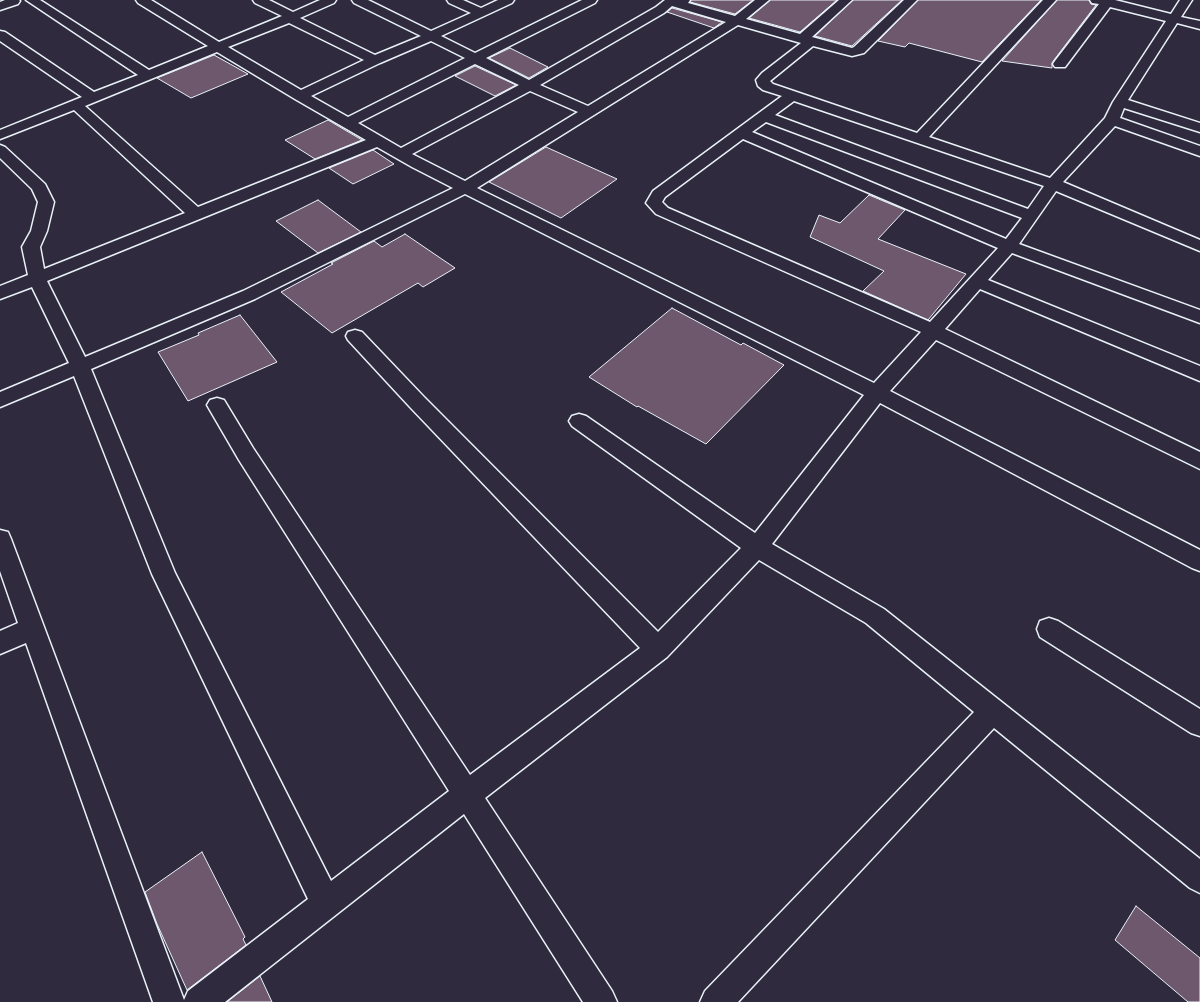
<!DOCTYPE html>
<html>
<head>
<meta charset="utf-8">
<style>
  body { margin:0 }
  canvas { display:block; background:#2f2a3d }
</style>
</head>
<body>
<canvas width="1200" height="1002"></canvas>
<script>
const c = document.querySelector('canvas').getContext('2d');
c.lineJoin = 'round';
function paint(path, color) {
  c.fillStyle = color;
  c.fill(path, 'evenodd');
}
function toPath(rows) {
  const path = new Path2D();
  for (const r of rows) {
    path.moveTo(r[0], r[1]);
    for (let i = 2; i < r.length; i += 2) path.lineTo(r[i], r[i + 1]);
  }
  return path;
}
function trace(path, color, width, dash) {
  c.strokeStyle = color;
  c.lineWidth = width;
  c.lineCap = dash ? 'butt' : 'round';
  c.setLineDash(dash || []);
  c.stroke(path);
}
const building = toPath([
  [691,0,753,0,735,14,690,2,691,0],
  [770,0,837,0,800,32,749,18,770,0],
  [853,0,902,0,852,46,815,36,853,0],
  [918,0,1041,0,982,62,909,43,905,47,878,41,918,0],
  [1057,0,1089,0,1091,4,1096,5,1054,60,1052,63,1052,68,1002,61,1057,0],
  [672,8,722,22,714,28,667,12,672,8],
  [510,48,548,67,529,78,489,58,510,48],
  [214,55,248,74,191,98,157,78,214,55],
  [475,66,516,85,495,96,455,76,475,66],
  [328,120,362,140,315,159,285,140,328,120],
  [546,147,617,179,561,218,489,182,546,147],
  [373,150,394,164,353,184,329,168,373,150],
  [869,195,905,210,878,239,966,274,928,320,863,291,884,271,810,237,819,215,840,223,869,195],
  [318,200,361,232,318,253,276,221,318,200],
  [405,234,455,268,423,287,418,283,332,333,281,292,333,264,331,263,374,241,382,247,405,234],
  [672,308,741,345,743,343,784,365,706,444,638,406,637,407,589,377,672,308],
  [240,315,277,362,188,401,158,352,199,335,198,333,240,315],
  [202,852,245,937,243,939,246,945,187,990,157,924,145,892,202,852],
  [1136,906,1200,958,1200,1002,1188,1002,1115,940,1136,906],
  [260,976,272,1002,227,1002,260,976]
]);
paint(building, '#6e586d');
trace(building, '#e8f1f8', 1);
const minor = toPath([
  [5,0,19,0,20,1,18,4,0,10,0,2,5,0],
  [26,0,40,0,149,70,208,46,138,3,136,0,151,0,219,42,282,16,255,3,253,0,269,0,293,12,320,0,336,0,334,3,300,18,375,55,421,36,354,3,352,0,368,0,431,31,471,13,449,3,447,0,463,0,481,8,498,0,514,0,512,3,441,36,475,53,582,0,597,0,595,3,486,58,529,80,656,7,665,0,690,0,688,3,735,16,755,0,769,0,746,19,800,34,839,0,852,0,812,37,852,48,854,47,904,0,917,0,864,53,852,56,813,46,770,81,773,84,917,133,1043,0,1056,0,929,137,1050,178,1105,118,1113,102,1166,21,1110,7,1065,67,1055,67,1053,64,1055,61,1099,4,1092,3,1090,0,1115,0,1171,14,1180,0,1192,0,1181,17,1200,21,1200,29,1177,23,1128,100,1200,123,1200,132,1124,108,1120,118,1200,146,1200,156,1115,126,1063,182,1200,240,1200,251,1056,191,1019,244,1200,310,1200,323,1012,253,988,280,1200,366,1200,381,980,289,945,329,1200,452,1200,469,936,340,890,391,1200,550,1200,571,1192,568,880,403,772,544,884,609,1200,859,1200,893,1190,888,994,728,738,1002,700,1002,705,991,974,712,866,623,759,560,667,657,485,798,612,991,617,1002,583,1002,464,814,225,1002,153,1002,26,643,0,654,0,631,18,623,0,571,0,530,8,532,11,539,184,1000,188,991,308,899,152,574,74,376,0,407,0,392,69,363,32,287,0,299,0,286,28,275,22,247,31,231,38,202,32,189,0,158,0,145,5,147,45,184,54,202,47,231,40,247,44,269,185,213,74,110,0,139,0,130,82,97,0,41,0,31,5,32,94,92,138,75,26,0],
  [672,6,726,22,588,106,540,85,664,13,672,6],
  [289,23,364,60,301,90,228,47,289,23],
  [738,25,801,43,762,73,756,80,758,86,763,90,782,96,653,191,646,203,656,214,921,332,874,383,477,188,738,25],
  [431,41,465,58,348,117,311,96,380,63,431,41],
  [217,52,295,99,366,140,198,207,85,106,217,52],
  [475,64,519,85,401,148,358,123,475,64],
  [530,91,578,112,465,181,412,154,530,91],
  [794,101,1044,186,1028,209,775,115,794,101],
  [766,122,1022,218,1006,239,752,132,766,122],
  [743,139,998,248,930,322,668,208,662,202,665,197,743,139],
  [377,147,412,167,453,188,243,291,85,357,47,281,377,147],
  [465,194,864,395,755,533,586,416,579,414,572,416,569,421,572,426,741,548,658,632,424,397,362,332,355,330,348,332,346,336,348,340,410,407,640,648,470,775,253,448,224,400,217,398,210,400,207,405,239,460,449,791,331,881,175,573,91,369,255,299,465,194],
  [1049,618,1058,621,1200,709,1200,736,1191,733,1040,637,1037,629,1040,621,1049,618]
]);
trace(minor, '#e8f1f8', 3);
paint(minor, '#2f2a3d');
</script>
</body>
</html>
